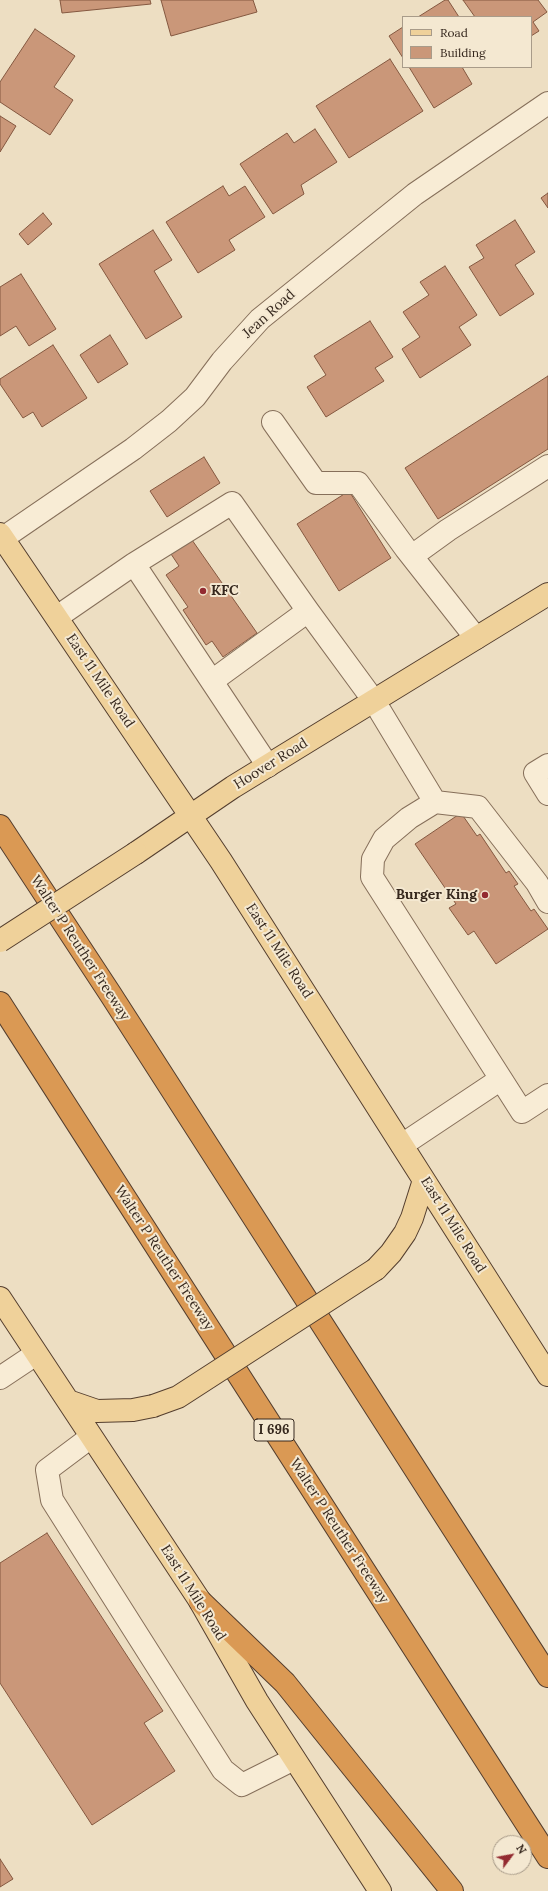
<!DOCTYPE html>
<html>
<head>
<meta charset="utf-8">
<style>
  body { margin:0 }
  #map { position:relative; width:548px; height:1891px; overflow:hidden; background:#eddec2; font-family:Lora,serif }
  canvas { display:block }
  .legend { position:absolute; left:402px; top:16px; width:130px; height:52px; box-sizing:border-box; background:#f4e8d1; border:1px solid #a89b89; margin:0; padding:5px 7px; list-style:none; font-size:12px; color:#36281e }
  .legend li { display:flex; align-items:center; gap:8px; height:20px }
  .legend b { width:20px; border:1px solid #a89b89 }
  .north { position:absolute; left:492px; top:1835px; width:40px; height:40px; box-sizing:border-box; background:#f4e8d1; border:1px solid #a89b89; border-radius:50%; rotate:58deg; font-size:11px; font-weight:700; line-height:16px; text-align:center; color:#36281e }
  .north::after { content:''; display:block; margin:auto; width:14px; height:18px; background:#932b31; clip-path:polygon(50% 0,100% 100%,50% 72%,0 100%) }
</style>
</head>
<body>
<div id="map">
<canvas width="548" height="1891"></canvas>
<ul class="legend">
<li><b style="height:5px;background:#efd19a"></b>Road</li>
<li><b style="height:11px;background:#ca9779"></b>Building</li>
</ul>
<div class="north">N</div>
</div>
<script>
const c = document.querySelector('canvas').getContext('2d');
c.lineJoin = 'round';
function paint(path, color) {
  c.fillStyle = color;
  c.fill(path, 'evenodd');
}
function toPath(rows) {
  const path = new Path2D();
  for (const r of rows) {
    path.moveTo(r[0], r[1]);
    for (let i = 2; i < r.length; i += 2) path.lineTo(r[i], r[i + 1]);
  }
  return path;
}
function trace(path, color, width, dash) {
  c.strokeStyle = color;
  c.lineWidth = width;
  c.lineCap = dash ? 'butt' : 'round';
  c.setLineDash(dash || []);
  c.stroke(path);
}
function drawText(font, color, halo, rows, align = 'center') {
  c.font = font + ' Lora,serif';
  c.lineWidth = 4;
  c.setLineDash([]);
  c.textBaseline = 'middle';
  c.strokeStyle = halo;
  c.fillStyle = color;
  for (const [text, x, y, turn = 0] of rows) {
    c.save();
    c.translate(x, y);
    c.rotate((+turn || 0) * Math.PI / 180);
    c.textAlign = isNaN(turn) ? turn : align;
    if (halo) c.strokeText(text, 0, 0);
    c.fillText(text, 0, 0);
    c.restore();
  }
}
const building = toPath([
  [60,0,150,0,151,4,62,13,60,0],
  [161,0,253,0,257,12,171,36,161,0],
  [445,0,448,0,459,17,418,17,445,0],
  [463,0,538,0,547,12,533,22,539,31,531,36,531,17,475,17,463,0],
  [403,27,403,58,389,36,403,27],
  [35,29,75,56,54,87,73,100,50,135,0,102,0,82,35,29],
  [390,59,423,111,349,158,316,106,390,59],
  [409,67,462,67,472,84,434,108,409,67],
  [0,116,16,126,0,152,0,116],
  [315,129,337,162,301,185,304,194,273,214,240,164,287,133,294,143,315,129],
  [223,186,229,196,245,186,265,217,229,240,235,250,198,273,166,222,223,186],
  [548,193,548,208,541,198,548,193],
  [43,213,52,224,28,245,19,234,43,213],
  [515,220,535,252,515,265,534,294,500,316,469,267,484,258,476,245,515,220],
  [153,230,172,260,154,271,182,317,146,339,99,264,153,230],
  [445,266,477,315,459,327,471,345,420,378,402,349,420,337,403,312,429,295,420,282,445,266],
  [21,274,56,329,29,346,16,326,0,336,0,287,21,274],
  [370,321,393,357,375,368,384,381,326,417,307,387,326,375,314,356,370,321],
  [110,335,128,364,98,383,80,355,110,335],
  [53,345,87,398,42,427,33,412,23,418,0,384,0,379,53,345],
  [548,376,548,449,438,519,405,468,548,376],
  [204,457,220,483,167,517,150,491,204,457],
  [349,491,391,558,339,591,297,524,349,491],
  [192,540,257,633,223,657,212,641,206,645,183,610,188,607,166,575,179,566,171,554,192,540],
  [461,813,477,836,480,834,506,873,509,871,518,884,514,886,531,911,534,909,548,929,496,964,474,931,468,935,449,908,456,904,415,844,461,813],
  [47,1533,163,1711,144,1723,175,1771,92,1825,0,1683,0,1563,47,1533],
  [0,1859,13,1879,0,1887,0,1859]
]);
paint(building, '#ca9779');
trace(building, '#845840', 1);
const minor = toPath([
  [273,422,316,483,358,483,406,549,476,638],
  [3,538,133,449,169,421,195,397,222,361,260,319,415,194,548,103],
  [412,556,448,530,548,466],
  [134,564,268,766],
  [57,617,134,564,232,503,308,611,374,701,435,802,409,818,384,839,373,859,372,877,501,1079,402,1145],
  [212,681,308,611],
  [548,765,535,773,548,794],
  [435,802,478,807,537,883,548,902],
  [501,1079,522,1112,548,1095],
  [0,1378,36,1354],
  [91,1437,47,1470,52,1500,223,1770,242,1785,294,1759]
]);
const major = toPath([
  [0,534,221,861,548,1375],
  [136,853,233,787,548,594],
  [376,1269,391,1253,405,1233,412,1218,424,1180],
  [0,1298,200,1601,257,1701,380,1891],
  [68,1401,97,1411,133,1410,153,1406]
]);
const highway = toPath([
  [0,826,111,995,548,1676],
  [0,1003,548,1857],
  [200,1601,285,1683,452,1891]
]);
trace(minor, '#866f5a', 24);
trace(major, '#543e2e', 24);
trace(highway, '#543e2e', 24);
trace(minor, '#f8ecd5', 22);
trace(major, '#efd19a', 22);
trace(highway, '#da9954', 22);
const majorBridge = toPath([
  [0,941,136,853],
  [153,1406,178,1397,376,1269]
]);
trace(majorBridge, '#543e2e', 24, []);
trace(majorBridge, '#efd19a', 22);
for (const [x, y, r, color] of [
  [203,591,4,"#932b31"],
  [485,895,4,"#932b31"]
]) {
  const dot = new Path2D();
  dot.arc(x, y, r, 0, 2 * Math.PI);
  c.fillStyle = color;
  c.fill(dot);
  trace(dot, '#f4e8d1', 1.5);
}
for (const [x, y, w] of [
  [274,1430,40]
]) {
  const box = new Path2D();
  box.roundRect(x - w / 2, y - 11, w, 22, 3);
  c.fillStyle = '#f4e8d1';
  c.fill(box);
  trace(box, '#36281e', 1);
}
drawText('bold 13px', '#36281e', null, [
  ["I 696",274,1430]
]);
drawText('14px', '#36281e', '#f4e8d1', [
  ["Jean Road",269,314,-42],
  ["East 11 Mile Road",100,681,56],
  ["Hoover Road",271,764,-32],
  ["Walter P Reuther Freeway",80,948,57],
  ["East 11 Mile Road",279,951,57],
  ["East 11 Mile Road",453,1225,58],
  ["Walter P Reuther Freeway",164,1258,57],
  ["Walter P Reuther Freeway",339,1531,57],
  ["East 11 Mile Road",193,1593,58]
]);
drawText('bold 14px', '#36281e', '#f4e8d1', [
  ["KFC",211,591],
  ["Burger King",477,895,"right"]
], 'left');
</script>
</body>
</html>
